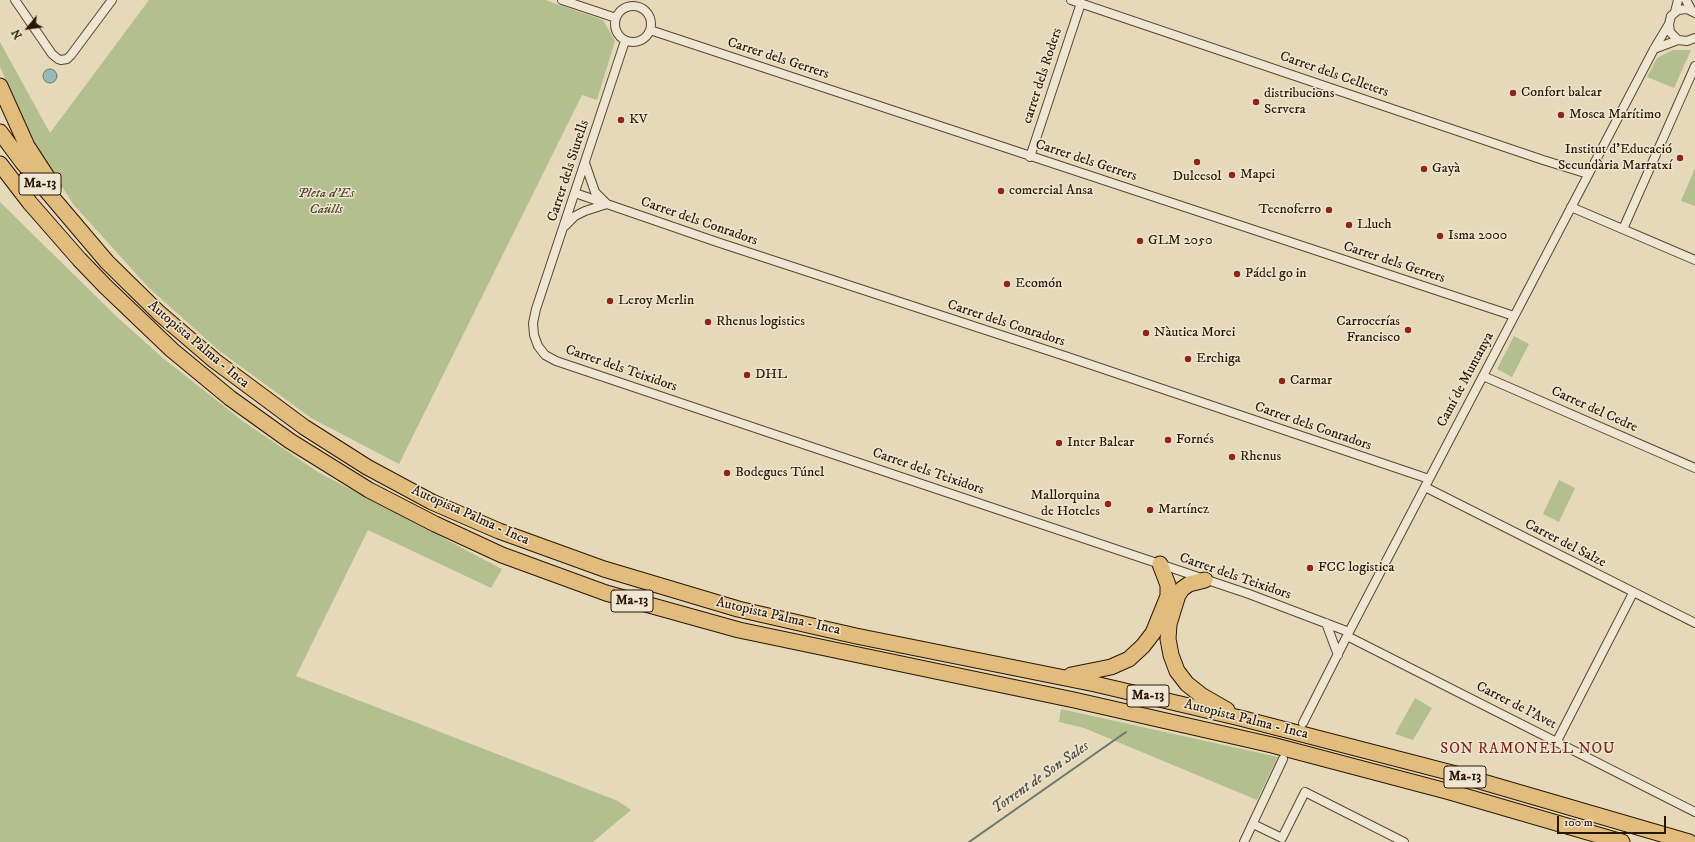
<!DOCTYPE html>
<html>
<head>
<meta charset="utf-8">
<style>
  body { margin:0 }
  #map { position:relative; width:1695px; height:842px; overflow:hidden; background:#e5d9b9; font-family:"IM FELL DW Pica",serif }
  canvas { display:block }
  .north { position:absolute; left:8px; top:8px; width:40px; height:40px; -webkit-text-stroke:3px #eee6d2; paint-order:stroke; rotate:241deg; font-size:11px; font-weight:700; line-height:16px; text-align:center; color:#2a1500 }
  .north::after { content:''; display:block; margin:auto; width:14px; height:18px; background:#2a1500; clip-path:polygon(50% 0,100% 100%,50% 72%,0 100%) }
  .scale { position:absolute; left:1557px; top:816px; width:109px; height:18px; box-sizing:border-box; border:2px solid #2a1500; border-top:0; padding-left:5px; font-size:12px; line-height:14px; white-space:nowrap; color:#2a1500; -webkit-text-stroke:3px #eee6d2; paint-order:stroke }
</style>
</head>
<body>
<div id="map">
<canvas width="1695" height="842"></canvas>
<div class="north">N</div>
<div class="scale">100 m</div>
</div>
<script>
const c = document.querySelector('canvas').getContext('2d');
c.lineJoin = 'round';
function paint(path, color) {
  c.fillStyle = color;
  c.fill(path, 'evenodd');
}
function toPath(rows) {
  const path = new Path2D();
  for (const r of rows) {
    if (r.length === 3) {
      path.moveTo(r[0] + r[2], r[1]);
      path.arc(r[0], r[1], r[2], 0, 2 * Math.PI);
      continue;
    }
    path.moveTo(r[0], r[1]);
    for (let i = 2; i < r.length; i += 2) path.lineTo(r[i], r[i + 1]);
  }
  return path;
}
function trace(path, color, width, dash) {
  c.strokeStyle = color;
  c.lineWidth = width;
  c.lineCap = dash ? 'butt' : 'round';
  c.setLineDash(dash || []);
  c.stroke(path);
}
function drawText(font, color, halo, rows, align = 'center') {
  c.font = font + ' "IM FELL DW Pica",serif';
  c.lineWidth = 3;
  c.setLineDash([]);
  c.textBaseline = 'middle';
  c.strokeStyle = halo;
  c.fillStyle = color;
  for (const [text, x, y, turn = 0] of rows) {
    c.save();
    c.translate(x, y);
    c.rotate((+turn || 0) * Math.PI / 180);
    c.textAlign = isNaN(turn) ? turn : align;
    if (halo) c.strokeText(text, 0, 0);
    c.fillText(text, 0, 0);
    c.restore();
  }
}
paint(toPath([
  [149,0,545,0,603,20,615,41,597,100,582,95,399,464,311,418,217,349,148,287,73,204,38,149,13,97,0,67,0,42,50,133],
  [1673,50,1691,50,1674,88,1647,77,1657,58],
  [1695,168,1695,206,1681,201],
  [0,202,117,317,163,358,244,422,318,472,502,569,491,588,368,530,296,676,618,801,631,810,593,842,0,842],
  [1514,336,1529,344,1512,377,1497,369],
  [1559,480,1575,488,1559,522,1543,514],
  [1415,698,1432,708,1413,740,1395,734],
  [1061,709,1278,757,1257,800,1084,728,1059,722]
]), '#b4bf90');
const water = toPath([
  [50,76,7]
]);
paint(water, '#98b9b6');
trace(water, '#6c776d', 1);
trace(toPath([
  [969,842,1126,732]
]), '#6c776d', 2);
const street = toPath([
  [15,0,52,54,58,59,61,60,67,59,71,55,112,0],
  [562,0,616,18],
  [1071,0,1543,160,1588,174],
  [1686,0,1692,11],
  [633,24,18],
  [1675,12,1678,0],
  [1695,13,1687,9,1678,10,1671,16,1669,24,1670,32,1678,40,1687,41,1695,38],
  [650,30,1514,316],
  [625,41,536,309,533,323,534,335,538,346,545,355,556,361,1249,594,1349,632],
  [1654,49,1678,40],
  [1030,157,1081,3],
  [575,193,717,242,1068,357,1429,479],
  [1571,207,1695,260],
  [565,226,575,216,585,211,607,204,595,192,585,163],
  [1623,229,1695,66],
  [1483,376,1695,468],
  [1425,487,1695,623],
  [1326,623,1338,655],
  [1347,636,1695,812],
  [1303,723,1349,632,1654,49,1669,24],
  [1557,741,1633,593],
  [1253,824,1282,838,1305,792,1404,842],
  [1244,842,1283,759]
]);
const highway = toPath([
  [0,86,27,146,53,186],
  [0,132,23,163,107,262,159,313,215,361,304,427,367,467,432,502,499,531,604,569,738,609,856,636,1095,684,1240,718,1452,773,1689,842],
  [0,164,30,203,79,259,105,286,172,350,230,398,290,441,369,490,435,524,502,555,606,593,739,630,1074,700,1272,745,1450,792,1622,842],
  [1205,580,1189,584,1182,589,1178,595,1169,624,1168,639,1171,655,1177,671,1187,684,1201,695,1227,710],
  [1071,675,1111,667,1129,659,1143,646,1153,633,1168,596,1168,585,1160,564]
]);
trace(street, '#59462e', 10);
trace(highway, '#2a1500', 17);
trace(street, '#eee6d2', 8);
trace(highway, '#e2bc7c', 15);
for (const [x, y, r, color] of [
  [1513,93,4,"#8f2418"],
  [1256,102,4,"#8f2418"],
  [1561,115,4,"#8f2418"],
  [621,120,4,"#8f2418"],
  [1680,158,4,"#8f2418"],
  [1197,162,4,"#8f2418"],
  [1424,169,4,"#8f2418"],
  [1232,175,4,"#8f2418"],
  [1001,191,4,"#8f2418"],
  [1329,210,4,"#8f2418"],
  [1349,225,4,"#8f2418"],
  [1440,236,4,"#8f2418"],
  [1140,241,4,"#8f2418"],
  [1237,274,4,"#8f2418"],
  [1007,284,4,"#8f2418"],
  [610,301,4,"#8f2418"],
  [708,322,4,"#8f2418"],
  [1408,330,4,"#8f2418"],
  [1146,333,4,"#8f2418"],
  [1188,359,4,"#8f2418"],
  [747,375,4,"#8f2418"],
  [1282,381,4,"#8f2418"],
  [1168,440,4,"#8f2418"],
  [1059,443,4,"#8f2418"],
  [1232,457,4,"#8f2418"],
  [727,473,4,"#8f2418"],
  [1108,504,4,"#8f2418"],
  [1150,510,4,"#8f2418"],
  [1310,568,4,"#8f2418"]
]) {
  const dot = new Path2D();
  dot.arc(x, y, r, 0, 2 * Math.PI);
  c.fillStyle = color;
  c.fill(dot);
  trace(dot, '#eee6d2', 1.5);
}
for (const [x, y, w] of [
  [40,184,42],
  [632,601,42],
  [1148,696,42],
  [1465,777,42]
]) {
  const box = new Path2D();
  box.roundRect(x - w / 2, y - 11, w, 22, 3);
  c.fillStyle = '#eee6d2';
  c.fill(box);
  trace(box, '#2a1500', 1);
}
drawText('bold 13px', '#2a1500', null, [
  ["Ma-13",40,184],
  ["Ma-13",632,601],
  ["Ma-13",1148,696],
  ["Ma-13",1465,777]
]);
drawText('14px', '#2a1500', '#eee6d2', [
  ["Carrer dels Gerrers",778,59,18],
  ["Carrer dels Celleters",1334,75,19],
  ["carrer dels Roders",1043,76,-72],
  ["Carrer dels Gerrers",1086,161,18],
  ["Carrer dels Siurells",569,171,-72],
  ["Carrer dels Conradors",699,222,19],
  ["Carrer dels Gerrers",1394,263,18],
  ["Carrer dels Conradors",1006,324,18],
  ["Autopista Palma - Inca",198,345,40],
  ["Carrer dels Teixidors",621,369,19],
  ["Camí de Muntanya",1466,380,-62],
  ["Carrer del Cedre",1594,410,24],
  ["Carrer dels Conradors",1313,427,19],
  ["Carrer dels Teixidors",928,472,19],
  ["Autopista Palma - Inca",470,516,24],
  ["Carrer del Salze",1565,544,27],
  ["Carrer dels Teixidors",1235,577,19],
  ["Autopista Palma - Inca",778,617,13],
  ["Carrer de l'Avet",1516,706,27],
  ["Autopista Palma - Inca",1246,720,14]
]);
drawText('14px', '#2a1500', '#eee6d2', [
  ["Confort balear",1521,93],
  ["distribucions",1264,94],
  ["Servera",1264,110],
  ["Mosca Marítimo",1569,115],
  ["KV",629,120],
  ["Institut d'Educació",1672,150,"right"],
  ["Secundària Marratxí",1672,166,"right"],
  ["Gayà",1432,169],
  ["Mapei",1240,175],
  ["Dulcesol",1197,177,"center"],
  ["comercial Ansa",1009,191],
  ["Tecnoferro",1321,210,"right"],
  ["Lluch",1357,225],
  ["Isma 2000",1448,236],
  ["GLM 2050",1148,241],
  ["Pádel go in",1245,274],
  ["Ecomón",1015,284],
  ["Leroy Merlin",618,301],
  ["Rhenus logistics",716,322],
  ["Carrocerías",1400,322,"right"],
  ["Francisco",1400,338,"right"],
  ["Nàutica Morei",1154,333],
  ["Erchiga",1196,359],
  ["DHL",755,375],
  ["Carmar",1290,381],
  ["Fornés",1176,440],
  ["Inter Balear",1067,443],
  ["Rhenus",1240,457],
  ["Bodegues Túnel",735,473],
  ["Mallorquina",1100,496,"right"],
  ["de Hoteles",1100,512,"right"],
  ["Martínez",1158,510],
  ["FCC logistica",1318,568]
], 'left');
drawText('italic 14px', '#53482b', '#eee6d2', [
  ["Pleta d'Es",326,194],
  ["Caülls",326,210]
]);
c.letterSpacing = '1px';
drawText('15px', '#7a1f14', '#eee6d2', [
  ["SON RAMONELL NOU",1528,750]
]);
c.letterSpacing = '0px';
drawText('italic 15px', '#504e40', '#eee6d2', [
  ["Torrent de Son Sales",1041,778,-35]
]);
</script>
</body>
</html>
